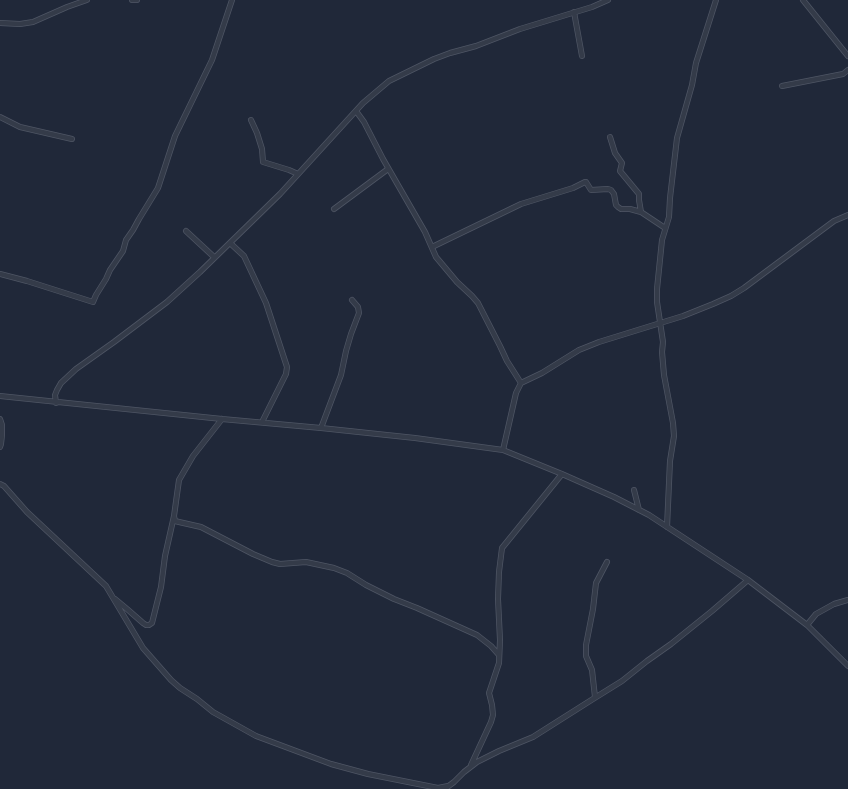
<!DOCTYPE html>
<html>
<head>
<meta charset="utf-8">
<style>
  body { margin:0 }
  canvas { display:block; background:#202839 }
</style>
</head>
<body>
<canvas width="848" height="789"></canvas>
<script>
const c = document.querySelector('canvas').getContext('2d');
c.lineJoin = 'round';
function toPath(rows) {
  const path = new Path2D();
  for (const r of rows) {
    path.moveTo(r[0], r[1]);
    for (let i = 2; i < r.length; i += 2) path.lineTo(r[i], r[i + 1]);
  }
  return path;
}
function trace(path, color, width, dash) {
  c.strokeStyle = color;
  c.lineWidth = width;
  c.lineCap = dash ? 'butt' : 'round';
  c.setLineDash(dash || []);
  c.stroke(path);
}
const minor = toPath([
  [132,0,137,0],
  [803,0,848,56],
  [574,12,582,56],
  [0,23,20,24,33,22,67,7,87,0],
  [782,86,843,74,848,70],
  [356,111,364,122,383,159,425,232,436,257,457,282,472,296,478,303,500,346,507,361,521,383],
  [0,117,20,127,72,139],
  [251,120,257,133,262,149,263,162,289,170,298,174],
  [610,137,615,153,622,163,620,171,639,194,639,200,641,212],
  [334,209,388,169],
  [186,231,214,257],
  [230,243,244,256,266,303,287,367,286,374,262,422],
  [432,247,521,204,573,188,585,182,586,182,591,190,608,189,611,190,614,194,616,205,618,207,621,209,630,209,641,212,665,228],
  [0,274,27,281,93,302,96,295,106,279,110,270,123,251,126,240,133,230,139,219,158,188,175,136,212,60,232,0],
  [0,396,222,419,321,428,415,438,503,450,562,474,614,497,649,515,748,580,807,625,848,666],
  [56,403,55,395,57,390,61,383,76,369,114,342,167,302,200,272,280,194,363,103,389,81,434,59,450,53,476,46,520,29,592,7,608,0],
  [0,419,2,425,2,435,1,444,0,447],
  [222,419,193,456,179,480,174,516,175,521,179,522,201,527,253,554,272,562,280,564,306,562,334,568,347,573,366,585,394,599,417,608,477,635,491,646,499,655],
  [321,428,341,375,346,351,351,334,359,313,358,307,352,300],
  [503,450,516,393,521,383,542,373,579,350,599,342,683,316,713,304,731,296,744,288,834,221,848,215],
  [0,484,4,486,27,512,106,586,143,648,171,680,180,688,197,699,213,712,256,736,331,764,368,774,438,788,448,786],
  [634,490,639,510],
  [667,527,670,461,674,436,673,423,664,375,662,352,663,342,657,302,657,289,662,240,669,217,670,198,677,138,692,85,696,63,716,0],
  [115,599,127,609,143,623,146,625,149,625,152,623,161,587,165,556,174,516],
  [807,625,816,614,834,604,848,600],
  [595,697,592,670,586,656,586,645,593,609,596,583,607,562],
  [471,765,491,722,493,715,492,705,489,693,499,663,500,640,498,599,499,572,502,548,562,474],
  [446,788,454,782,464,772,477,762,499,751,533,737,593,699,622,681,647,661,671,644,712,611,748,580]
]);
trace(minor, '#4e5564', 6);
trace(minor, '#343b49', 4.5);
</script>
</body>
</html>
